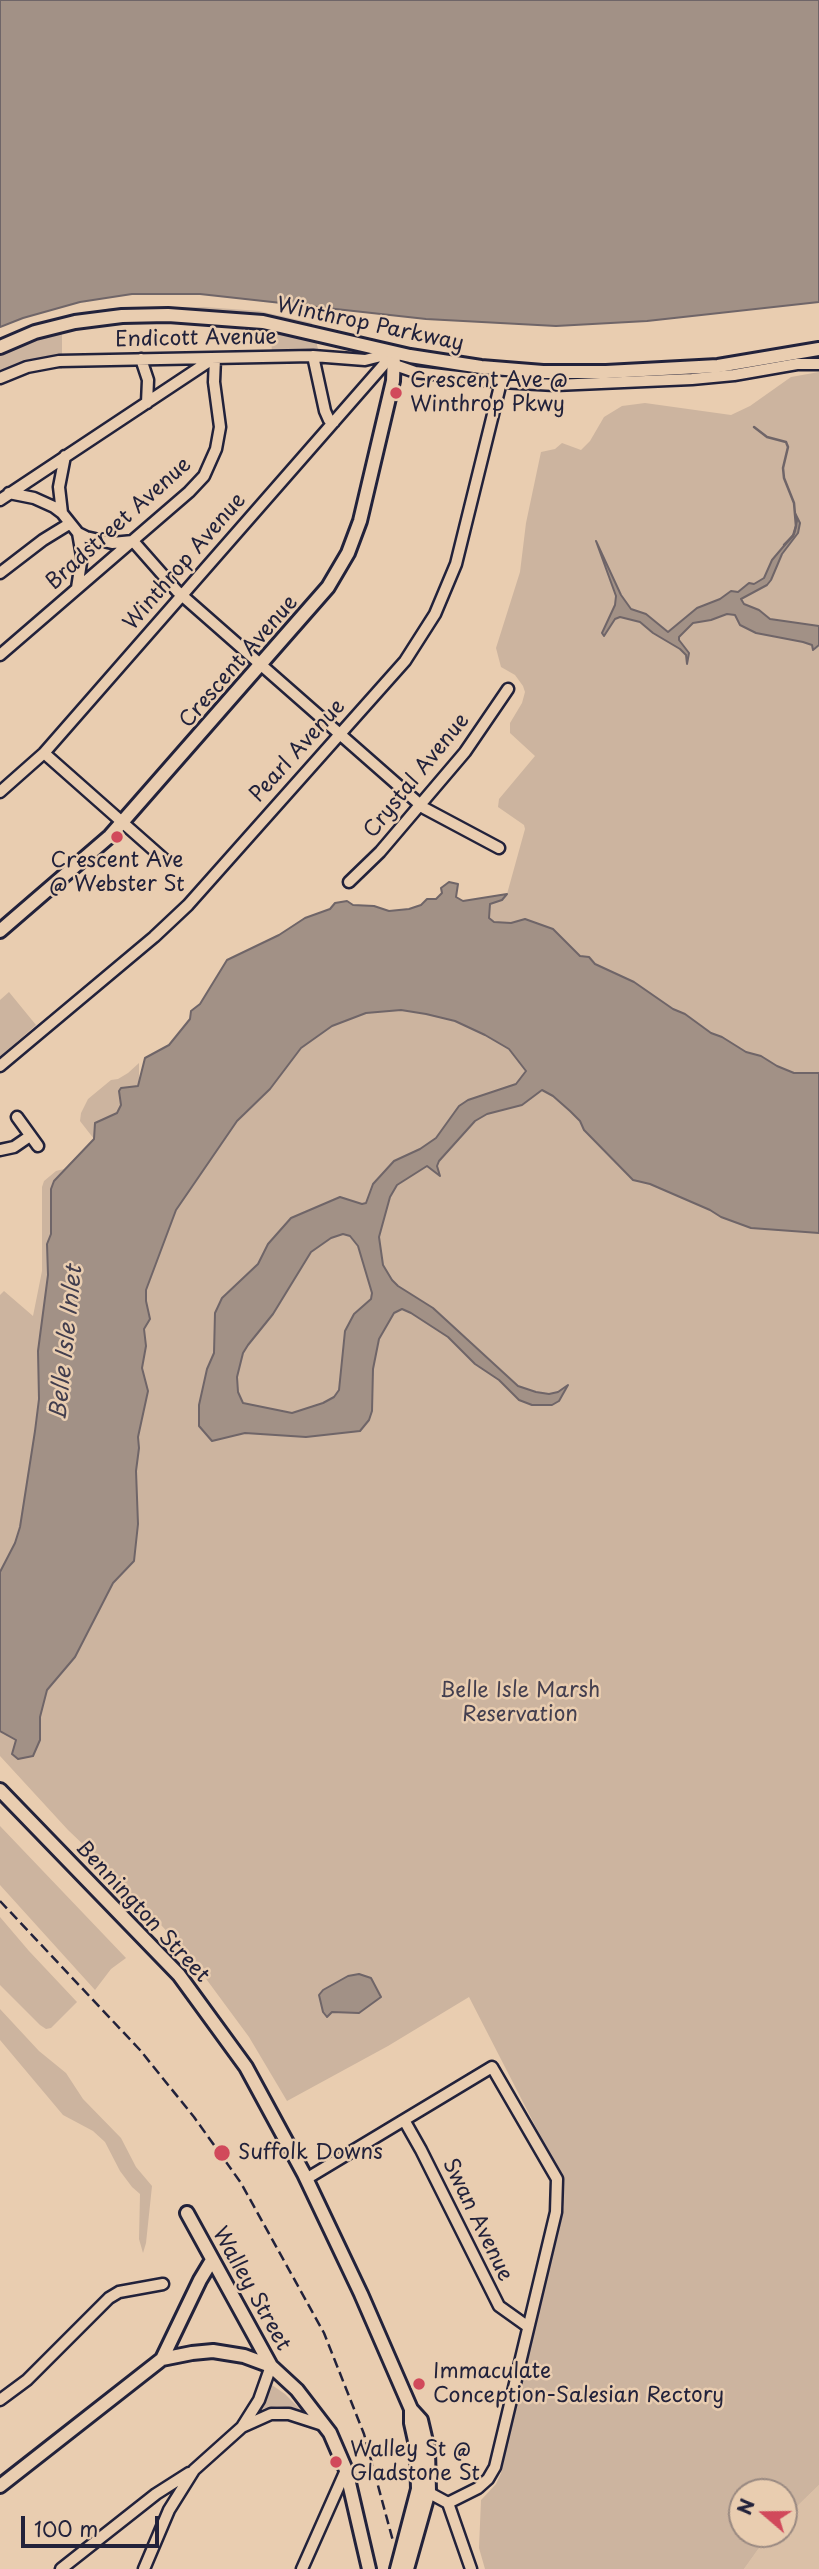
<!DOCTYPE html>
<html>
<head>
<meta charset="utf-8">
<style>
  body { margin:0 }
  #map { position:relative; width:819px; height:2569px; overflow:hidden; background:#e9cdb0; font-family:"Playpen Sans",sans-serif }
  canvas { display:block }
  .north { position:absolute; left:728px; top:2478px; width:70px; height:70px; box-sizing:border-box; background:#e9cdb0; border:2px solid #998981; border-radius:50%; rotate:290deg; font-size:19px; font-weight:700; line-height:28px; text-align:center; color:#22223b }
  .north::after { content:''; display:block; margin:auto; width:24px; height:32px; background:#d1495b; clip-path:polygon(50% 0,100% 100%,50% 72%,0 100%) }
  .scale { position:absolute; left:21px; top:2516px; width:138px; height:32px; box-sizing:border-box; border:4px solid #22223b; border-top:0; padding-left:9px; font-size:21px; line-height:24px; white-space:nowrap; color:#22223b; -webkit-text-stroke:5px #e9cdb0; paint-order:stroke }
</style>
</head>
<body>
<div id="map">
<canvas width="819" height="2569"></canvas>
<div class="north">N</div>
<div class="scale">100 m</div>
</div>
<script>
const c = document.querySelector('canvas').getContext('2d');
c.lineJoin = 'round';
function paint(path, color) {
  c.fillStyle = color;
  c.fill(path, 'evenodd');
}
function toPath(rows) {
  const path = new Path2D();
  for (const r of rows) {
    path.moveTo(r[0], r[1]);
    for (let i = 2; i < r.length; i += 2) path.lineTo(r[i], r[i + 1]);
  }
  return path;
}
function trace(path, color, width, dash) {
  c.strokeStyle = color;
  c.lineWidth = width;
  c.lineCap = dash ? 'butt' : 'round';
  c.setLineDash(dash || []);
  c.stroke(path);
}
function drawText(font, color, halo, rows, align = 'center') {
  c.font = font + ' "Playpen Sans",sans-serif';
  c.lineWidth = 5;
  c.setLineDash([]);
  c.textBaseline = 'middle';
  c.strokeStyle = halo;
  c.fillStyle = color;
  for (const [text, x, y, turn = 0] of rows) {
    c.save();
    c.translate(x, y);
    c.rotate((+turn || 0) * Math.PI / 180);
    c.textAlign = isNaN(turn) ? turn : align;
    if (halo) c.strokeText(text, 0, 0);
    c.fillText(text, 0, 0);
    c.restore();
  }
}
paint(toPath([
  [819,2485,819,2569,744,2569,769,2534,784,2534,784,2519]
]), '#dac0a7');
paint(toPath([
  [204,307,259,311,312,323,320,358,272,356,271,332,189,323,116,324,62,333,62,369,33,368,0,381,0,338,26,327,46,321,111,308],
  [819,372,819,2485,784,2519,784,2492,742,2492,742,2534,769,2534,744,2569,485,2569,479,2548,481,2500,496,2484,501,2473,528,2353,558,2235,564,2207,561,2176,469,1997,388,2046,287,2101,249,2037,187,1953,110,1870,68,1830,0,1756,0,1295,4,1291,33,1316,42,1271,42,1187,44,1181,56,1171,64,1169,94,1139,80,1121,81,1113,88,1099,111,1080,118,1079,128,1073,139,1063,139,1084,145,1058,169,1045,190,1019,191,1011,200,1004,227,960,279,935,305,918,330,909,335,903,347,901,353,905,374,906,389,911,409,909,421,905,427,899,436,899,442,893,441,888,449,882,458,884,456,897,463,901,507,894,525,829,524,825,498,807,499,799,535,756,510,733,510,723,522,703,525,692,523,686,515,675,501,667,496,648,520,572,526,523,541,452,555,449,562,443,581,450,590,441,604,417,622,406,645,403,731,415,750,406,791,377],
  [9,992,36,1025,0,1057,0,1000],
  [0,1826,126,1958,111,1969,95,1990,0,1885],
  [0,1917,29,1951,77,2002,51,2028,46,2029,40,2025,0,1985],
  [0,2009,39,2051,66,2073,83,2099,121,2138,136,2167,152,2186,146,2243,143,2253,139,2239,140,2194,132,2187,120,2171,105,2142,93,2131,63,2115,0,2040],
  [269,2383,285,2394,300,2409,277,2406,260,2409]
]), '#ccb49f');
const water = toPath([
  [0,0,819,0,819,302,647,321,556,326,426,319,200,294,132,294,80,302,23,318,0,327,0,0],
  [795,513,800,523,798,533,782,554,771,580,767,585,741,599,744,604,759,610,770,619,819,626,819,645,813,650,812,645,803,642,756,633,740,625,735,615,727,614,711,620,693,623,679,637,679,640,689,653,687,664,686,655,680,649,653,633,640,622,620,617,615,619,604,636,602,633,615,605,616,596,596,541,621,595,631,609,646,614,668,632,697,608,720,599,731,591,738,592,749,583,754,584,764,578,772,560,794,534,797,521,795,513],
  [449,882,458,884,456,897,463,901,507,894,502,900,490,904,489,918,494,922,511,923,525,919,553,929,580,956,589,957,595,964,634,982,673,1009,685,1014,711,1033,722,1037,746,1052,761,1056,777,1066,794,1073,819,1073,819,1233,751,1228,721,1217,710,1210,650,1184,633,1180,584,1130,580,1121,570,1111,553,1096,542,1090,522,1105,487,1114,475,1121,439,1161,437,1166,440,1176,427,1166,397,1185,390,1197,379,1237,383,1265,392,1280,398,1286,433,1308,518,1386,536,1392,549,1394,558,1392,568,1385,559,1401,552,1405,532,1405,519,1400,499,1380,475,1364,448,1337,411,1313,402,1309,394,1313,379,1339,373,1369,372,1411,369,1420,360,1431,306,1437,245,1433,212,1441,199,1426,199,1405,207,1369,214,1353,215,1313,222,1298,258,1264,268,1244,291,1218,340,1197,362,1204,366,1203,373,1184,394,1161,420,1149,436,1138,459,1106,468,1100,516,1084,526,1071,509,1049,485,1035,455,1021,426,1014,401,1010,366,1013,332,1026,301,1048,270,1089,237,1121,176,1210,146,1290,146,1301,150,1319,144,1329,146,1346,142,1368,148,1391,138,1437,139,1448,136,1471,138,1524,134,1561,113,1583,75,1657,47,1690,40,1717,40,1740,33,1756,18,1759,12,1754,16,1740,0,1731,0,1572,15,1543,20,1527,35,1431,39,1399,38,1351,48,1275,47,1244,51,1234,51,1189,54,1181,94,1139,95,1123,117,1113,121,1105,119,1091,121,1088,138,1086,145,1058,169,1045,190,1019,191,1011,200,1004,227,960,279,935,305,918,330,909,335,903,347,901,353,905,374,906,389,911,409,909,421,905,427,899,436,899,442,893,441,888,449,882],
  [343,1234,350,1236,358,1246,372,1293,371,1299,354,1314,345,1331,339,1390,334,1397,323,1403,292,1413,243,1403,238,1392,237,1377,243,1353,248,1345,273,1314,311,1252,331,1238,343,1234],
  [359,1974,371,1978,381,1997,359,2013,332,2012,327,2017,323,2012,319,1995,323,1990,348,1976,359,1974]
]);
paint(water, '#a29186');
trace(water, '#6f6568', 2);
trace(toPath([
  [754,427,767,437,786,442,788,447,783,468,784,478,794,503,796,526,793,536,784,545]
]), '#6f6568', 2.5);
const minor = toPath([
  [313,356,325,411,329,420,334,422],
  [141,359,148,380,147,403],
  [395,365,415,372,501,382,555,385,692,379,734,375,797,364,819,364],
  [0,378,27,367,59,361,313,356,365,360,393,353],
  [9,493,34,498,54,507,62,513,78,533,86,537,112,543,133,541],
  [0,500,214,358],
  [62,513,59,487,65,456],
  [133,541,177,591,424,808,499,848],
  [0,573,43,540,69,524],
  [77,588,82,556,78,533],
  [0,655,189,492,204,476,216,449,220,427,214,382,215,358],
  [44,753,165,860],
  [0,792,44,753,394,353],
  [349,882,380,852,465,752,508,689],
  [0,1066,154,937,188,905,405,661,435,614,456,564,501,382],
  [17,1117,38,1146],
  [0,1150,14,1147,30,1136],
  [404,2120,421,2150,499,2306,527,2326],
  [306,2179,492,2067,557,2179,556,2212,495,2467,488,2479,478,2488,448,2503],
  [0,2400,27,2380,109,2298,119,2292,163,2284],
  [242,2427,259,2400,271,2366],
  [424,2490,448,2503,471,2569],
  [61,2569,156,2494,189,2473],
  [144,2569,169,2510,194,2470,242,2427,271,2414,289,2414,323,2425],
  [302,2569,346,2470]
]);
const tertiary = toPath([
  [0,931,110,836,328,587,348,553,360,521,393,381,394,353],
  [187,2213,271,2366,297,2390,330,2433,346,2470,369,2569],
  [162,2359,200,2280,212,2260],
  [0,2486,162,2359,192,2353,213,2351,244,2356,271,2366]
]);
const secondary = toPath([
  [0,347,35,332,75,322,122,316,168,315,263,322,410,356,481,367,543,372,606,372,718,366,819,349],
  [0,1790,179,1975,246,2067,304,2174,361,2294,411,2409,421,2420,428,2450,429,2491,407,2569],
  [397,2569,418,2489,417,2450,411,2423,411,2409]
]);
trace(minor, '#22223b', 15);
trace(tertiary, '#22223b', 18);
trace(secondary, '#22223b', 18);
trace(minor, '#e9cdb0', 10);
trace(tertiary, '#e9cdb0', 12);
trace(secondary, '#e9cdb0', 12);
trace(toPath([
  [0,1901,140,2050,194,2117,241,2183,324,2333,364,2434,393,2541]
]), '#22223b', 2.5, [10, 5]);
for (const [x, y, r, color] of [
  [396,393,7,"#d1495b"],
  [117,837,7,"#d1495b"],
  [222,2153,9,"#d1495b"],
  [419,2384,7,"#d1495b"],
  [336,2462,7,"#d1495b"]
]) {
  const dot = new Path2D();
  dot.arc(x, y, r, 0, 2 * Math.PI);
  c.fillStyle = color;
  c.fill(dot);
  trace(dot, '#e9cdb0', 2.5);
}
drawText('21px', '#22223b', '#e9cdb0', [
  ["Winthrop Parkway",370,325,12],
  ["Endicott Avenue",196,339,-1],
  ["Bradstreet Avenue",119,524,-42],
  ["Winthrop Avenue",185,562,-49],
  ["Crescent Avenue",239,662,-49],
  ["Pearl Avenue",298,751,-48],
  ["Crystal Avenue",417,776,-51],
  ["Bennington Street",142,1912,47],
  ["Swan Avenue",477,2220,64],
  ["Walley Street",251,2289,61]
]);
drawText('21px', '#22223b', '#e9cdb0', [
  ["Crescent Ave @",410,381],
  ["Winthrop Pkwy",410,405],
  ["Crescent Ave",117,861,"center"],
  ["@ Webster St",117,885,"center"],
  ["Suffolk Downs",238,2153],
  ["Immaculate",433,2372],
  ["Conception-Salesian Rectory",433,2396],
  ["Walley St @",350,2450],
  ["Gladstone St",350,2474]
], 'left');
drawText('21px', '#443f4f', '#e9cdb0', [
  ["Belle Isle Marsh",520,1691],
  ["Reservation",520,1715]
]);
drawText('italic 23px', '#423e4e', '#e9cdb0', [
  ["Belle Isle Inlet",67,1343,-84]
]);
</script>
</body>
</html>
